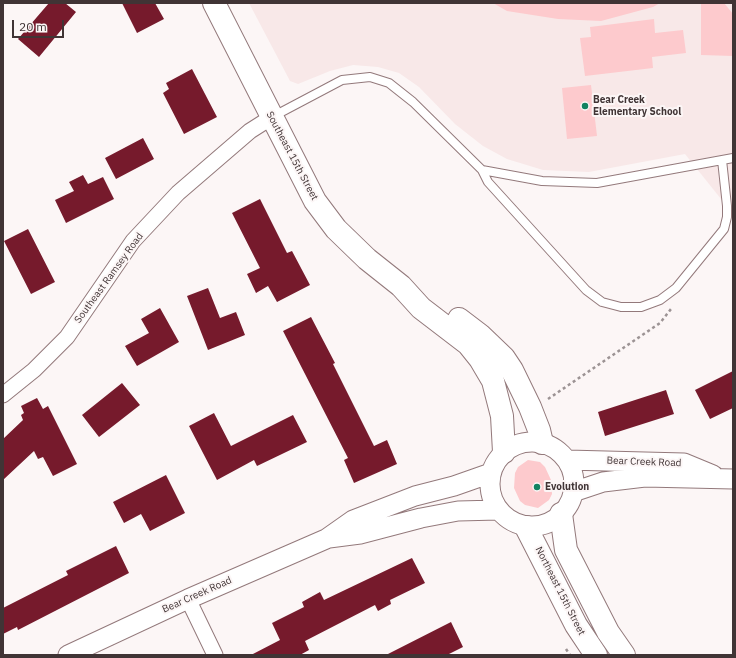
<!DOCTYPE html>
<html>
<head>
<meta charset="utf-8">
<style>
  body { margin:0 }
  #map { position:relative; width:736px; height:658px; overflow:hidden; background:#fcf6f6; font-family:"IBM Plex Sans",sans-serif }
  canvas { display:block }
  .frame { position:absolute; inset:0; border:4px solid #403435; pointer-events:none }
  .scale { position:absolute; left:12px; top:20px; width:52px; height:18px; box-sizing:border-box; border:2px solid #403435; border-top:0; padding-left:5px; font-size:12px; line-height:14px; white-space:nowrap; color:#403435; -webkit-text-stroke:3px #fcf6f6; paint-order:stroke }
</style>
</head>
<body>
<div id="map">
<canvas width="736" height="658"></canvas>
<div class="frame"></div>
<div class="scale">20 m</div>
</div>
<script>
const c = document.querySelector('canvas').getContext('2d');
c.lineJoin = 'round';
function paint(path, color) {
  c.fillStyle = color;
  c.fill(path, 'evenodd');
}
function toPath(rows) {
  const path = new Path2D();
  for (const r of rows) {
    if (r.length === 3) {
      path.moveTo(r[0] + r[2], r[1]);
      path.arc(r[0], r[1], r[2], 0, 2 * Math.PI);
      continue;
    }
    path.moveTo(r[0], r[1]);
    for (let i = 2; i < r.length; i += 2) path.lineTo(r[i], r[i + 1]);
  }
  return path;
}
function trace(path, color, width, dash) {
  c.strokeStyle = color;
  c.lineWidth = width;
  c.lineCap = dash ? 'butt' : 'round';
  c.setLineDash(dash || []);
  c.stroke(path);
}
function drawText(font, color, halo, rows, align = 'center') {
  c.font = font + ' "IBM Plex Sans",sans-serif';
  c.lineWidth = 4;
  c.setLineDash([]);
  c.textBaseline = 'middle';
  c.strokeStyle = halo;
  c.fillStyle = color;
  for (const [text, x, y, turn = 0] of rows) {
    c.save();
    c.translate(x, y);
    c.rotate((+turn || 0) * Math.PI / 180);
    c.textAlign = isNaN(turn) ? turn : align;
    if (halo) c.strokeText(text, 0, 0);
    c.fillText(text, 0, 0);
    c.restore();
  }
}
paint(toPath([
  [249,3,733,3,733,214,685,154,589,172,543,170,507,159,483,146,455,124,419,87,399,73,378,67,353,65,330,71,298,84,290,81]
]), '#f8e8e8');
paint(toPath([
  [493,3,660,3,653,7,601,21,558,19,507,11],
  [701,3,724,3,733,14,733,56,701,55],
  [654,19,655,33,683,30,686,53,652,57,653,68,585,76,580,38,591,37,590,27],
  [591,85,597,136,567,139,562,88],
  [528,460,540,462,545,467,551,480,552,494,549,500,538,508,525,505,520,501,514,488,515,473,518,467]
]), '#fdcacd');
paint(toPath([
  [49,3,65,3,76,12,39,57,18,39],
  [122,3,155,3,164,19,137,33],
  [192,69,217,117,184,134,163,93,169,89,166,83],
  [143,138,154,159,116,179,105,158],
  [83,175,88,184,103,177,114,199,66,223,55,200,74,191,69,182],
  [260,199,287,253,292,251,310,285,277,302,268,286,256,293,247,274,260,268,232,213],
  [28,229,55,282,31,294,4,241],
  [208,288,220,318,236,312,245,335,208,350,187,296],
  [160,308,179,342,137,366,125,346,149,333,141,319],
  [311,317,335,363,333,364,374,446,387,440,397,464,354,483,344,460,348,458,283,331],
  [733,371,733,408,710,419,695,390],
  [122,383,140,405,99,437,82,415],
  [666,390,674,414,605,436,598,412],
  [37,398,43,409,48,406,77,464,53,476,43,457,38,459,34,451,3,480,3,439,23,420,21,415,24,413,21,406],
  [214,413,231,446,293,415,307,442,257,466,254,460,217,480,189,426],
  [166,475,185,513,150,531,141,514,124,523,113,502],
  [116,546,129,573,18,630,17,627,3,634,3,608,68,575,66,571],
  [412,558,425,583,390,600,391,604,378,611,375,605,305,641,309,650,300,655,251,655,280,640,272,623,304,607,302,602,320,592,324,600],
  [451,622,463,647,447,655,386,655]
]), '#761a2c');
const service = toPath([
  [272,117,342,80,370,77,389,83,413,102,482,170,542,181,597,183,733,158],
  [482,170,488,182,586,290,602,302,621,307,641,307,660,300,676,288,724,229,727,217,727,206,722,160]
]);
const minor = toPath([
  [3,395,34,370,67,337,133,241,178,193,250,131,272,117],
  [188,599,215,655]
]);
const tertiary = toPath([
  [532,484,42],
  [567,460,684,463,713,475],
  [573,492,603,482,645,477,733,479],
  [329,538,360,534,421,518,458,511,498,510],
  [68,655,188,599,326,539,353,520,415,496,454,486,491,473]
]);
const secondary = toPath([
  [214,3,315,201,336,229,367,259,401,286,421,308,468,344,480,359,493,381,502,416,504,452],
  [459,319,480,335,504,358,512,370,530,407,539,430,542,443],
  [561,514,566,550,608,632,624,655],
  [526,527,576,625,596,655]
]);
trace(service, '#93797b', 10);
trace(minor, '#93797b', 17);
trace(tertiary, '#93797b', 21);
trace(secondary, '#93797b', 24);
trace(toPath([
  [548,399,660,323,671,309],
  [566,649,570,655]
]), '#9c9394', 2.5, [3, 3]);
trace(service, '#fff', 8);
trace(minor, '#fff', 15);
trace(tertiary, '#fff', 19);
trace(secondary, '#fff', 22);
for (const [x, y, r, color] of [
  [585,106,4,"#138361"],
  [537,487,4,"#138361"]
]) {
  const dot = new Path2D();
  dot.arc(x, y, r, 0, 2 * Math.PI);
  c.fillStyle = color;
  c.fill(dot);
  trace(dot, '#fcf6f6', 1.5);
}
drawText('bold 10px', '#403435', '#fcf6f6', [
  ["Bear Creek",593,100],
  ["Elementary School",593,112],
  ["Evolution",545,487]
], 'left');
drawText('10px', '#403435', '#fcf6f6', [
  ["Southeast 15th Street",292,156,62],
  ["Southeast Ramsey Road",109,278,-54],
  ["Bear Creek Road",644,462,2],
  ["Northeast 15th Street",560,591,63],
  ["Bear Creek Road",197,595,-24]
]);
</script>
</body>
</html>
